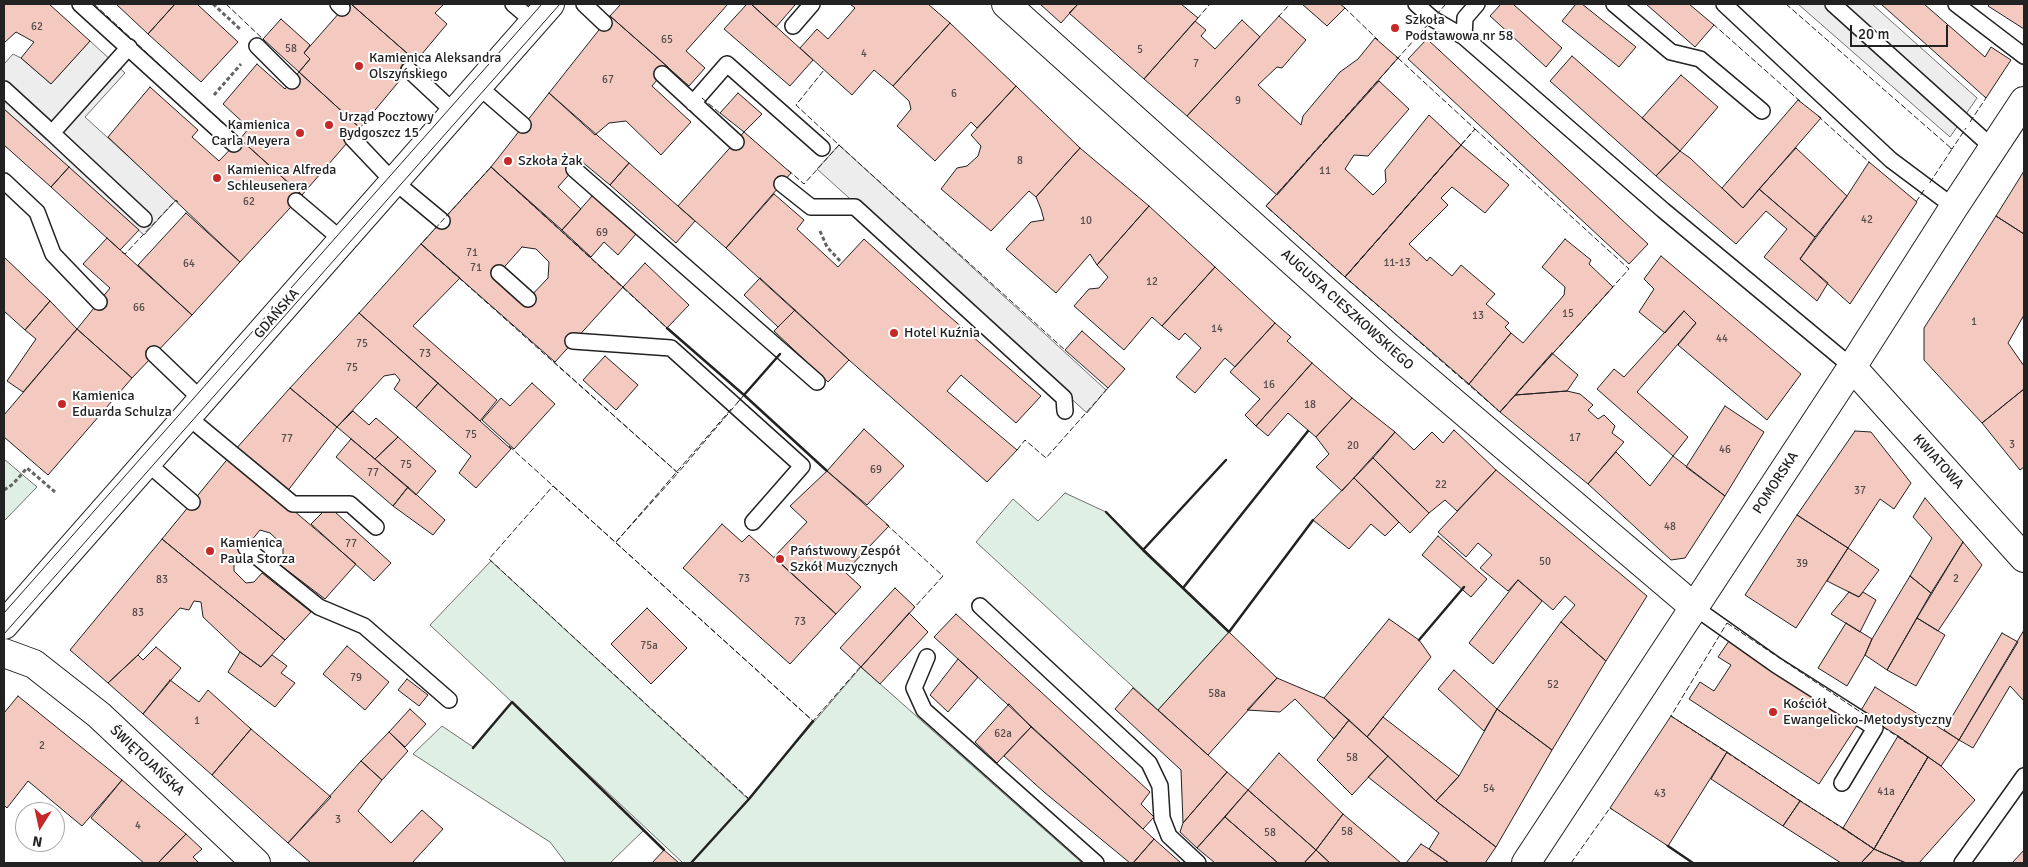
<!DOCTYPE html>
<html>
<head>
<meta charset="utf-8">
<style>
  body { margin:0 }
  #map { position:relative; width:2028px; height:867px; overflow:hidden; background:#fff; font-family:Signika,sans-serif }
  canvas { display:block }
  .frame { position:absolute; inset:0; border:5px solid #222; pointer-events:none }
  .north { position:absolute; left:15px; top:802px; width:50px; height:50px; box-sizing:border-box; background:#fff; border:1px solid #a7a7a7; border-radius:50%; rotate:190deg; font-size:14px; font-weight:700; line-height:20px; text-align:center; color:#222 }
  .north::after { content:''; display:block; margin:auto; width:18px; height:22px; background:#c62828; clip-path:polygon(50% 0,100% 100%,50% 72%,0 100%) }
  .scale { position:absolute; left:1850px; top:25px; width:98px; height:22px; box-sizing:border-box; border:2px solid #222; border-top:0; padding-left:6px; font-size:15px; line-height:18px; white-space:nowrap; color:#222; -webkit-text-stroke:4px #fff; paint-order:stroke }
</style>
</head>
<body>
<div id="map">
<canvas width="2028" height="867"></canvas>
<div class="frame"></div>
<div class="north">N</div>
<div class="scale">20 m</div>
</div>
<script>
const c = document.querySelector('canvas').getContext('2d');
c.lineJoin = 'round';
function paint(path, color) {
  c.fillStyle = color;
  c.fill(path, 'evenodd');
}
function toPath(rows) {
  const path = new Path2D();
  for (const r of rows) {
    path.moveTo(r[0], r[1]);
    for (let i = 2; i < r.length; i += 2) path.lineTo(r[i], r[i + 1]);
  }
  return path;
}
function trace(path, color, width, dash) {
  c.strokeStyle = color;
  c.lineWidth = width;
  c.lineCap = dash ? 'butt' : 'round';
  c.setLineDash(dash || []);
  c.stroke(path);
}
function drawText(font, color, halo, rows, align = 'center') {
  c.font = font + ' Signika,sans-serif';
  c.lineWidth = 4;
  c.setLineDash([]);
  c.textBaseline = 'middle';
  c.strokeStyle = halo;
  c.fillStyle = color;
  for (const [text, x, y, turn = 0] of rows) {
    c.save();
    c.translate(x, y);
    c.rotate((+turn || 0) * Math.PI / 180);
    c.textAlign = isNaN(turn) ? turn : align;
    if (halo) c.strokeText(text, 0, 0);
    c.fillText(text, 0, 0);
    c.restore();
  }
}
const green = toPath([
  [4,459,37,487,5,520,4,518,4,459],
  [1065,493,1106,512,1229,632,1158,710,976,542,1013,499,1038,521,1065,493],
  [491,561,748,799,861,667,1082,863,683,863,536,725,644,830,610,863,566,863,550,842,413,754,442,726,473,747,512,702,430,625,491,561]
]);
paint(green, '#e0efe3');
trace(green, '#6f6f6f', 1);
const parking = toPath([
  [1798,4,1872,4,1977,98,1950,137,1798,4],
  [90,41,125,73,85,117,176,200,144,235,4,109,4,64,13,54,21,58,51,84,90,41],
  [839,145,1106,390,1087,413,817,169,839,145]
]);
paint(parking, '#ededed');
trace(parking, '#6f6f6f', 1);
const building = toPath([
  [4,4,49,4,90,41,51,84,21,58,34,42,16,32,4,43,4,4],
  [116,4,175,4,148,34,116,4],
  [175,4,197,4,238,42,201,82,148,34,175,4],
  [347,4,351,4,416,61,360,128,299,72,310,59,304,53,347,4],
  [351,4,444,4,435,13,447,24,416,61,351,4],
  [621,4,728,4,686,51,705,68,689,86,610,16,621,4],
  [747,4,751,4,813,60,790,86,724,29,747,4],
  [751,4,794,4,795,5,776,27,751,4],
  [850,4,928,4,950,23,893,86,874,70,852,95,800,48,817,29,828,39,855,8,850,4],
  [1040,4,1078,4,1061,23,1040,4],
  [1078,4,1181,4,1198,18,1144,79,1069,13,1078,4],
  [1302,4,1340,4,1345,8,1327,26,1302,4],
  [1501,4,1513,4,1562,48,1546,67,1490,16,1501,4],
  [1576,4,1582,4,1636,47,1619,67,1562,21,1576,4],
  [1646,4,1689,4,1714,25,1695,47,1646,4],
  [1881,4,1924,4,1985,57,1991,47,2011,60,1986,98,1881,4],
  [1990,4,2024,4,2024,29,1988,6,1990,4],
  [610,16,668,67,652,86,691,122,661,155,626,121,609,123,595,135,549,93,610,16],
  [1279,16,1306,40,1282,68,1277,67,1258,85,1301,125,1303,116,1340,72,1358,59,1375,38,1398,58,1277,195,1187,116,1279,16],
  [281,19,310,45,304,53,310,59,299,72,263,39,281,19],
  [1242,20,1260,37,1187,116,1144,79,1195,21,1206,30,1201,36,1215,49,1242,20],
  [950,23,1016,86,977,128,971,122,935,161,897,126,911,109,909,101,893,86,950,23],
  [1427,39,1648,244,1629,264,1408,59,1427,39],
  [1572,56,1680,151,1656,176,1550,81,1572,56],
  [257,64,285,89,299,72,360,128,302,195,240,139,249,128,223,104,257,64],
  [1681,75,1718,107,1680,151,1642,118,1681,75],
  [1379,81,1409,109,1368,156,1354,155,1345,169,1373,195,1386,182,1385,170,1429,115,1461,145,1345,277,1266,206,1379,81],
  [1016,86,1080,148,1036,197,1029,191,991,231,941,189,957,168,967,166,978,156,981,146,971,135,1016,86],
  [150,87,198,130,192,137,219,161,240,139,302,195,240,262,108,137,150,87],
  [549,93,629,163,610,185,581,161,558,187,581,209,562,230,491,167,549,93],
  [738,93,762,114,744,132,720,113,738,93],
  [1798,100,1821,118,1743,208,1722,188,1798,100],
  [4,109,69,167,51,187,4,145,4,109],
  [744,132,791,173,726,248,678,206,744,132],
  [1461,145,1509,185,1485,213,1452,187,1441,198,1448,205,1409,244,1427,261,1430,257,1452,276,1461,265,1495,294,1486,304,1509,323,1505,327,1511,333,1469,384,1345,277,1461,145],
  [1080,148,1149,206,1097,265,1090,254,1056,293,1006,249,1031,222,1044,220,1041,209,1036,197,1080,148],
  [1796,148,1847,196,1815,237,1759,189,1796,148],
  [1680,151,1690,158,1743,208,1759,189,1815,237,1800,259,1828,283,1817,301,1764,257,1787,229,1766,211,1736,244,1656,176,1680,151],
  [1869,162,1917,202,1850,304,1800,259,1847,196,1869,162],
  [629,163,695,221,676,243,610,185,629,163],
  [69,167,139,230,120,250,51,187,69,167],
  [491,167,623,287,555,362,421,244,491,167],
  [522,247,536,249,549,262,548,278,528,299,499,273,522,247],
  [2024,171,2024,234,1996,216,2024,171],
  [774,194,804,220,797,229,838,267,864,239,941,309,1041,396,1016,423,961,375,947,391,1017,450,987,482,849,360,726,248,774,194],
  [593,195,636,234,618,255,604,242,591,257,562,230,593,195],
  [1149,206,1215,267,1162,326,1152,317,1124,350,1074,306,1089,289,1099,288,1108,277,1097,265,1149,206],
  [186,213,240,262,192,315,138,265,186,213],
  [1996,216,2024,234,2024,315,2008,343,2024,366,2024,389,1982,423,1924,360,1924,328,1996,216],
  [107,238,192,315,132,378,77,329,110,288,83,264,107,238],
  [1565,239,1591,260,1589,264,1613,287,1500,412,1469,384,1511,333,1523,343,1564,295,1565,287,1542,267,1565,239],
  [421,244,460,278,413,326,497,400,480,421,359,313,421,244],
  [1661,256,1801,374,1767,420,1678,345,1696,323,1684,311,1665,333,1639,312,1654,289,1644,279,1661,256],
  [4,257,50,301,25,330,4,311,4,257],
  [645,263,689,305,667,328,623,287,645,263],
  [1215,267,1275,323,1235,367,1225,358,1195,393,1176,377,1201,348,1185,333,1179,340,1162,326,1215,267],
  [760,278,795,310,778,327,744,295,760,278],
  [50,301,77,329,23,392,7,381,36,339,25,330,50,301],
  [795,310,849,360,828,382,774,331,795,310],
  [1684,311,1696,323,1637,392,1688,437,1673,456,1597,389,1614,369,1624,377,1684,311],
  [359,313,438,383,416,408,394,389,400,380,395,374,384,376,337,427,290,388,359,313],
  [1275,323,1291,337,1287,341,1312,363,1256,426,1245,415,1260,399,1230,372,1275,323],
  [77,329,132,378,48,475,4,437,4,415,77,329],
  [1082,331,1125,369,1108,388,1065,350,1082,331],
  [1552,353,1578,375,1567,391,1515,395,1552,353],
  [605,356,638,385,616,410,583,380,605,356],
  [1312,363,1352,398,1316,437,1288,413,1268,436,1256,426,1312,363],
  [438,383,511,449,476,488,459,473,471,456,416,408,438,383],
  [532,383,555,404,514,449,482,420,501,398,510,406,532,383],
  [290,388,337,427,286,493,235,450,290,388],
  [2024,389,2024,467,2020,470,1982,423,2024,389],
  [1567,391,1580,394,1593,405,1588,410,1598,419,1604,415,1615,426,1612,433,1624,442,1588,484,1500,412,1515,395,1567,391],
  [1352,398,1395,432,1342,491,1316,467,1329,454,1316,437,1352,398],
  [1725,406,1764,432,1725,496,1686,467,1725,406],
  [353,411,369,425,376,418,398,437,375,459,337,427,353,411],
  [864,429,904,466,867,505,827,471,864,429],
  [1454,430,1496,470,1457,511,1445,500,1429,513,1373,458,1395,432,1414,450,1432,432,1443,443,1454,430],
  [1855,431,1871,432,1911,483,1894,509,1880,499,1848,548,1797,515,1855,431],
  [398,437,436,471,416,495,375,459,398,437],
  [351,439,408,487,393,506,336,457,351,439],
  [1616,452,1650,486,1673,456,1725,496,1685,558,1671,560,1588,484,1616,452],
  [230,456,356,564,325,599,275,561,283,554,283,545,270,533,260,530,234,562,234,571,246,583,254,582,262,573,311,612,285,640,162,539,230,456],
  [1373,458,1429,513,1410,533,1354,478,1373,458],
  [1496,470,1647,596,1606,661,1561,622,1575,605,1565,596,1553,610,1518,580,1508,591,1480,568,1492,555,1478,543,1466,557,1438,532,1496,470],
  [827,471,889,526,845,572,861,587,836,614,774,557,807,522,790,506,827,471],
  [1354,478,1399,522,1385,536,1371,524,1349,549,1313,520,1354,478],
  [408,487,445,520,433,535,393,506,408,487],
  [1925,498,1963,542,1931,593,1910,576,1932,538,1913,517,1925,498],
  [324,511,335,512,391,563,374,581,311,524,324,511],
  [1797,515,1848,548,1796,628,1745,595,1797,515],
  [722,524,742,542,749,535,836,614,790,664,683,568,722,524],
  [1438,536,1487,579,1471,597,1422,555,1438,536],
  [162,539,285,640,261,667,240,652,203,617,201,602,194,601,189,610,180,608,138,655,108,683,70,650,162,539],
  [1963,542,1982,565,1938,631,1917,618,1963,542],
  [1848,548,1879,570,1859,597,1827,581,1848,548],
  [1910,576,1931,593,1887,670,1865,655,1872,639,1910,576],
  [1518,580,1542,601,1493,664,1469,643,1518,580],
  [895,588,915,607,861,667,840,648,895,588],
  [1849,592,1859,597,1863,592,1876,600,1860,632,1831,614,1849,592],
  [647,608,687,648,651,684,611,644,647,608],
  [909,613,928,632,880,684,861,667,909,613],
  [956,614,1150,792,1141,804,1154,817,1143,829,934,637,956,614],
  [1917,618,1945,635,1916,686,1887,670,1917,618],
  [1389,619,1419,640,1431,657,1367,737,1324,698,1389,619],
  [1561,622,1606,661,1552,750,1497,709,1561,622],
  [1846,623,1872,639,1865,655,1847,686,1818,668,1846,623],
  [2024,630,2024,701,2010,686,1973,748,1959,740,2024,630],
  [1229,632,1277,678,1208,755,1158,710,1229,632],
  [2002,633,2018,642,1959,740,1944,730,2002,633],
  [1729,641,1858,724,1819,784,1689,699,1700,682,1714,691,1731,665,1718,657,1729,641],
  [347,646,389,682,365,710,323,674,347,646],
  [156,647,181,668,143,714,108,683,138,655,143,660,156,647],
  [240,652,261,667,272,655,287,666,281,673,295,683,275,707,228,672,240,652],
  [958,659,978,677,948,712,930,695,958,659],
  [1454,670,1497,709,1484,731,1438,689,1454,670],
  [1277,678,1324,698,1349,720,1334,739,1295,699,1280,712,1247,710,1277,678],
  [407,679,428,695,419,706,398,690,407,679],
  [170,680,199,702,208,690,251,729,212,775,143,714,170,680],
  [1875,687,1959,740,1941,766,1898,736,1860,712,1875,687],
  [1133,688,1227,772,1183,823,1181,770,1115,709,1133,688],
  [18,696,122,780,82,826,28,781,7,808,4,805,4,713,18,696],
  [1009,704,1031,727,997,763,975,742,1009,704],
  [410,709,426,724,405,747,389,732,410,709],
  [1497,709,1552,750,1496,847,1436,801,1459,776,1497,709],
  [1671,716,1727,752,1668,846,1610,808,1671,716],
  [1383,717,1459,776,1436,801,1367,737,1383,717],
  [1349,720,1388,756,1352,795,1317,760,1349,720],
  [1031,727,1154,839,1133,863,1130,863,1044,792,1004,756,1031,727],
  [251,729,331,797,288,843,212,775,251,729],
  [389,732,408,751,382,780,361,761,389,732],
  [1898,736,1928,757,1874,849,1843,828,1898,736],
  [1727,752,1800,801,1783,826,1711,779,1727,752],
  [1279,753,1343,814,1316,850,1248,790,1279,753],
  [1388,756,1436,801,1496,847,1485,863,1449,863,1429,849,1439,833,1368,777,1388,756],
  [1928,757,1941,766,1975,800,1919,863,1906,863,1874,849,1928,757],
  [361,761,382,780,358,811,391,843,422,810,443,829,412,863,311,863,288,843,361,761],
  [1227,772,1248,790,1197,848,1180,832,1183,823,1227,772],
  [122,780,186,834,158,863,144,863,91,818,122,780],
  [1248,790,1316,850,1304,863,1278,863,1225,817,1248,790],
  [1800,801,1843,828,1874,849,1861,863,1841,863,1783,826,1800,801],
  [1343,814,1401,863,1330,863,1316,850,1343,814],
  [1225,817,1278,863,1215,863,1197,848,1225,817],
  [186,834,202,849,193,857,199,863,158,863,186,834],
  [1154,839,1181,863,1133,863,1154,839],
  [1421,844,1429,849,1449,863,1406,863,1421,844],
  [1874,849,1906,863,1861,863,1874,849],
  [664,850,679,863,652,863,664,850],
  [1316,850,1330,863,1304,863,1316,850],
  [2024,850,2024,863,2012,863,2024,850]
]);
paint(building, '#f3c9c0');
trace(building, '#222', 1);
const service = toPath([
  [80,4,234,144],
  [338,4,342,8],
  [513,4,534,22],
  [584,4,604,23],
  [1416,4,1433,19,1464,37],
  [1477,4,1465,18,1464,37,1663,210,1852,367],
  [1614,4,1671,52,1700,59,1762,111],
  [1724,4,1891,160,1954,207],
  [1833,4,1993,148],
  [1956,4,2024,56],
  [793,26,812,4],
  [257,46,292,81],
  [129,47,52,133,144,219],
  [409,70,454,112],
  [662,74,736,142],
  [478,86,523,125],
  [4,89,52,133],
  [693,103,727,64,822,148],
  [352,138,389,177,442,221],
  [574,169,817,382],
  [4,181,37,212,53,254,99,302],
  [782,184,811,207,855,207,1064,398,1065,411],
  [296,201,342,240],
  [499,273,528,299],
  [573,341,671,348,802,466,753,522],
  [154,354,202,400],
  [188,417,293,504,350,504,376,527],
  [147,463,192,502],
  [246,548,319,607,364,626,449,700],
  [980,606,1149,763,1160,786,1162,818,1169,836,1198,863],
  [1694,607,1776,665,1875,728,1842,783],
  [927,657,914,688,924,710,1096,863],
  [1962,863,2024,776]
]);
const minor = toPath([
  [1006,4,1388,347,1694,607],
  [1852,367,2024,558],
  [1526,863,1852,367,1954,207,2024,101]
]);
const tertiary = toPath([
  [4,625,550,4],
  [4,653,34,664,99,715,256,863]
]);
trace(service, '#222', 18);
trace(minor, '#222', 30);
trace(tertiary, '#222', 30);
trace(toPath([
  [213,4,240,29],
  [214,95,241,64],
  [820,231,827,247,842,263],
  [4,490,13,484,27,468,55,492]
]), '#646464', 3, [4, 2.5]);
trace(service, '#fff', 15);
trace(minor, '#fff', 28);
trace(tertiary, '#fff', 28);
trace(toPath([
  [4,613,542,4],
  [4,634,560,4]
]), '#222', 1);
trace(toPath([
  [94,4,242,141],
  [226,4,265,41],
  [1786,4,1952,149,1929,184],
  [1344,7,1378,40],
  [1436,15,1446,4],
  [1278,17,1290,4],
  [1197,19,1210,4],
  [1713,24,1801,102],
  [1396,57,1398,58,1431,21],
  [1398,58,1475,129,1345,277,1266,206,1398,58],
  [702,98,721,114],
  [1818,116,1870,163],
  [1970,122,1986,98,1984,96],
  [1475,129,1629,269,1500,412,1345,277,1475,129],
  [839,145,1065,350],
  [1950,148,1952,149,1966,128],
  [491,167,667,328,744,395,678,473,421,244,491,167],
  [788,170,804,184,839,145,796,105,824,70,822,68],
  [1916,202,1924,190],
  [122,252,125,254,176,200,178,202],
  [553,361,678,473,616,542],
  [737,403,744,395,828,472],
  [509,446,813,721,862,665],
  [1017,450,1025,440,1046,458,1108,388],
  [553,486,813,721,749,799,489,559,553,486],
  [886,524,943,576,913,609],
  [616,542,732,408],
  [1727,623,1928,757,1874,849,1671,716,1727,623],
  [1666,845,1693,863],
  [1571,863,1610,808,1612,809]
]), '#222', 1, [6, 2.5]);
trace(toPath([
  [667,328,744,395,827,471],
  [744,395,780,354],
  [1106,512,1143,550,1229,632,1313,520],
  [1143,550,1226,460],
  [1183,588,1308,431],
  [1419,640,1464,587],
  [473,748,512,702,664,850],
  [1668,846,1693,863],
  [691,863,749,799,813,721]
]), '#222', 2.5);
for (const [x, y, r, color] of [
  [1395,28,5,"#c62828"],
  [359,66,5,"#c62828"],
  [329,125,5,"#c62828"],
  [300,133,5,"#c62828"],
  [508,161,5,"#c62828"],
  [217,178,5,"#c62828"],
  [894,333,5,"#c62828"],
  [62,404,5,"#c62828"],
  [210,551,5,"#c62828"],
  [780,559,5,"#c62828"],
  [1773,712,5,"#c62828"]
]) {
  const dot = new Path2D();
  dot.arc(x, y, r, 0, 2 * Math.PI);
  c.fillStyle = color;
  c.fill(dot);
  trace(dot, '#fff', 2);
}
drawText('11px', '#564c4a', null, [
  ["62",37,27],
  ["65",667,40],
  ["58",291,49],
  ["5",1140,50],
  ["4",864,54],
  ["7",1196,64],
  ["67",608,80],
  ["6",954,94],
  ["9",1238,101],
  ["8",1020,161],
  ["11",1325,171],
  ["62",249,202],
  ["42",1867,220],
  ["10",1086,221],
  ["69",602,233],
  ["71",472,253],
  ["11-13",1397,263],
  ["64",189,264],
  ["71",476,268],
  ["12",1152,282],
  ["66",139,308],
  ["15",1568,314],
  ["13",1478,316],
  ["1",1974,322],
  ["14",1217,329],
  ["44",1722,339],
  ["75",362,344],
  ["73",425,354],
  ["75",352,368],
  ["16",1269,385],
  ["18",1310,405],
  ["75",471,435],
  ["17",1575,438],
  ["77",287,439],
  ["3",2012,445],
  ["20",1353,446],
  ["46",1725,450],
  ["75",406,465],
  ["69",876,470],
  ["77",373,473],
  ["22",1441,485],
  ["37",1860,491],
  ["48",1670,527],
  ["77",351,544],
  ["50",1545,562],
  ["39",1802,564],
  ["73",744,579],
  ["2",1956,579],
  ["83",162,580],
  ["83",138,613],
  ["73",800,622],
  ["75a",649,646],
  ["79",356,678],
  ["52",1553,685],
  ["58a",1217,694],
  ["1",197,721],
  ["62a",1003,734],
  ["2",42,746],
  ["58",1352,758],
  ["54",1489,789],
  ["41a",1886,792],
  ["43",1660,794],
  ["3",338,820],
  ["4",138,826],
  ["58",1347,832],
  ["58",1270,833]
]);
drawText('14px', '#222', '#fff', [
  ["Szkoła",1405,20],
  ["Podstawowa nr 58",1405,36],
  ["Kamienica Aleksandra",369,58],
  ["Olszyńskiego",369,74],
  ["Urząd Pocztowy",339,117],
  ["Bydgoszcz 15",339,133],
  ["Kamienica",290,125,"right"],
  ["Carla Meyera",290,141,"right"],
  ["Szkoła Żak",518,161],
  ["Kamienica Alfreda",227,170],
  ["Schleusenera",227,186],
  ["Hotel Kuźnia",904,333],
  ["Kamienica",72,396],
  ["Eduarda Schulza",72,412],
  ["Kamienica",220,543],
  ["Paula Storza",220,559],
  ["Państwowy Zespół",790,551],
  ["Szkół Muzycznych",790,567],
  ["Kościół",1783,704],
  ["Ewangelicko-Metodystyczny",1783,720]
], 'left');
drawText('14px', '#222', '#fff', [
  ["AUGUSTA CIESZKOWSKIEGO",1347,310,42],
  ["GDAŃSKA",277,314,-49],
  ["KWIATOWA",1938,462,48],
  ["POMORSKA",1776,483,-57],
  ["ŚWIĘTOJAŃSKA",147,761,43]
]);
</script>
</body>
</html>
